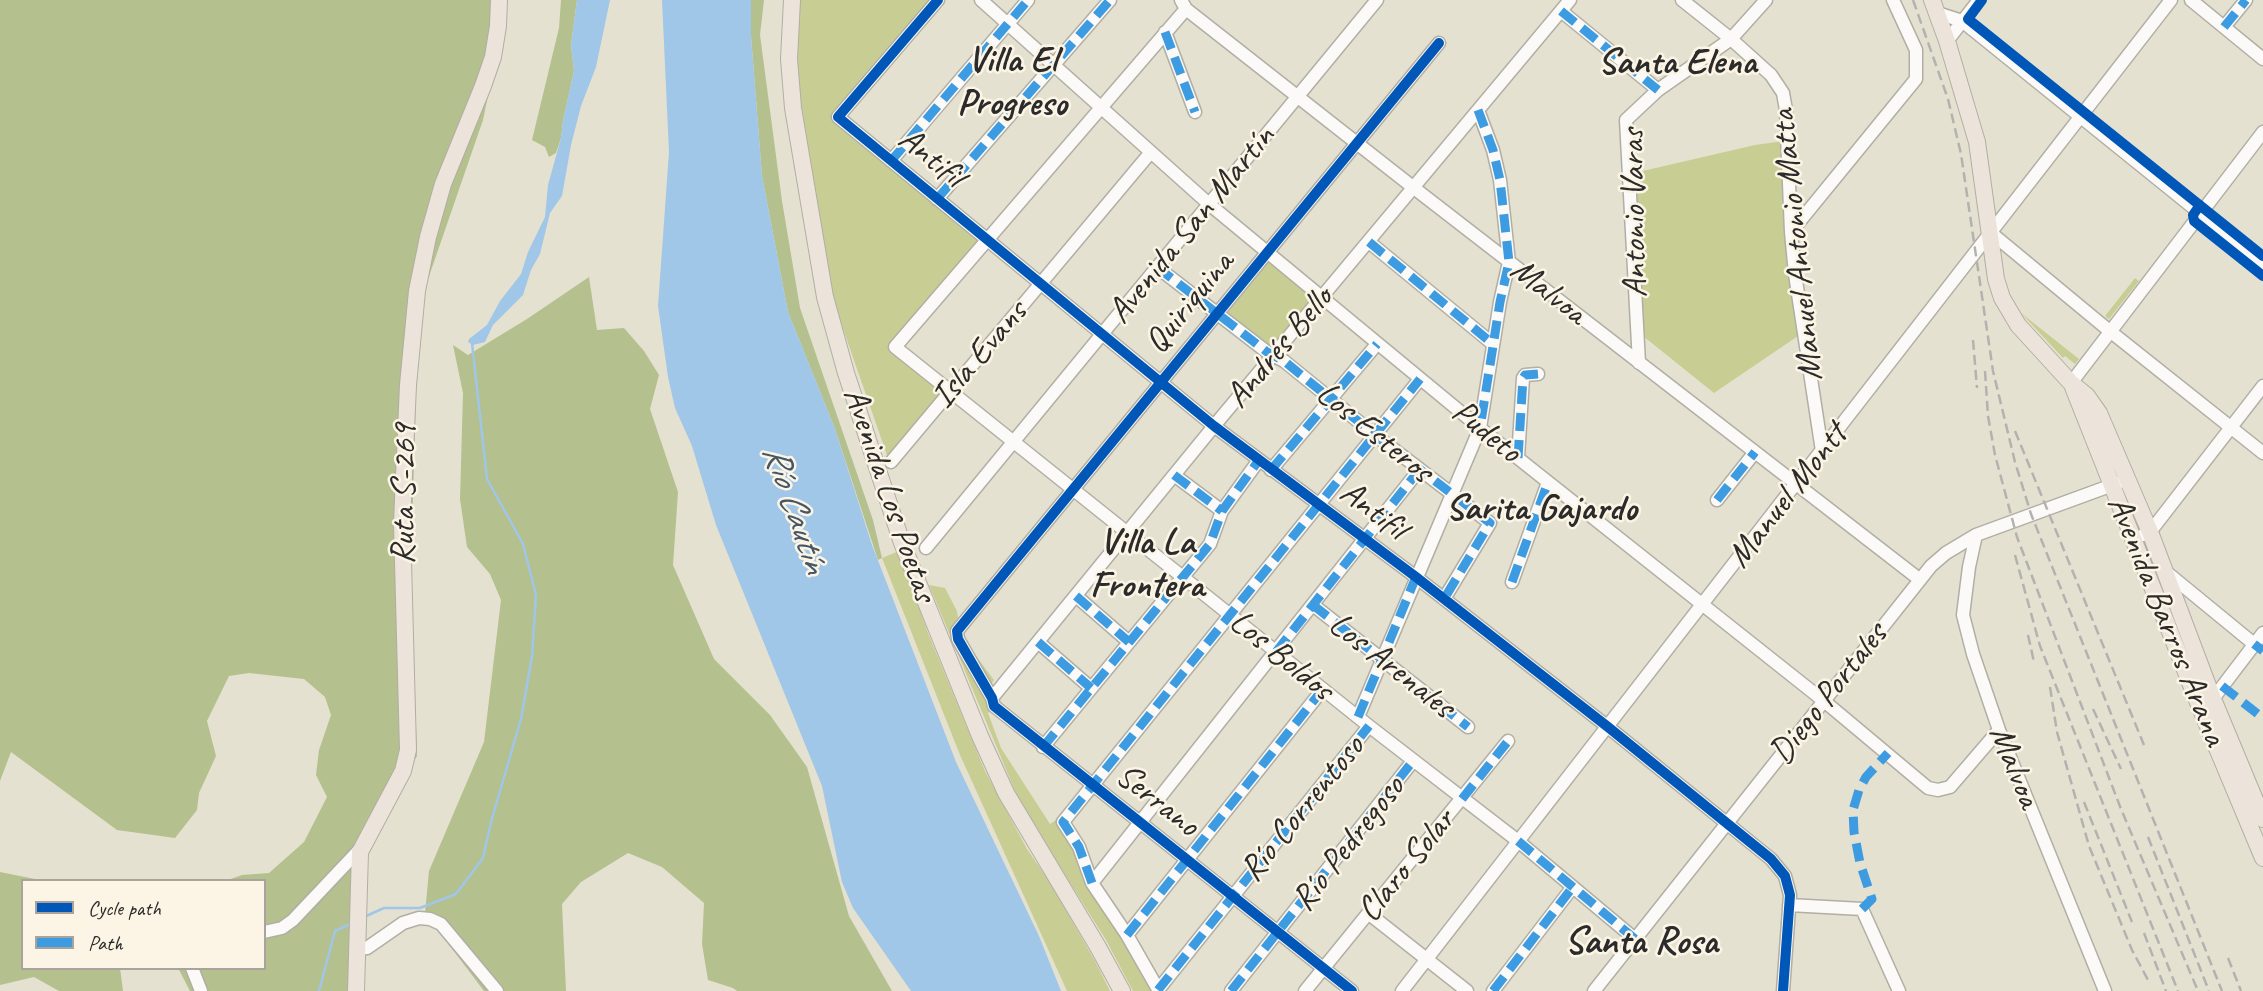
<!DOCTYPE html>
<html>
<head>
<meta charset="utf-8">
<style>
  body { margin:0 }
  #map { position:relative; width:2263px; height:991px; overflow:hidden; background:#e5e1d0; font-family:Caveat,sans-serif }
  canvas { display:block }
  .legend { position:absolute; left:21px; top:879px; width:245px; height:91px; box-sizing:border-box; background:#fcf5e5; border:2px solid #a8a49b; margin:0; padding:9px 12px; list-style:none; font-size:21px; color:#2b2b2b }
  .legend li { display:flex; align-items:center; gap:14px; height:35px }
  .legend b { width:35px; border:2px solid #a8a49b }
</style>
</head>
<body>
<div id="map">
<canvas width="2263" height="991"></canvas>
<ul class="legend">
<li><b style="height:9px;background:#0057b8"></b>Cycle path</li>
<li><b style="height:9px;background:#3d9ce1"></b>Path</li>
</ul>
</div>
<script>
const c = document.querySelector('canvas').getContext('2d');
c.lineJoin = 'round';
function paint(path, color) {
  c.fillStyle = color;
  c.fill(path, 'evenodd');
}
function toPath(rows) {
  const path = new Path2D();
  for (const r of rows) {
    path.moveTo(r[0], r[1]);
    for (let i = 2; i < r.length; i += 2) path.lineTo(r[i], r[i + 1]);
  }
  return path;
}
function trace(path, color, width, dash) {
  c.strokeStyle = color;
  c.lineWidth = width;
  c.lineCap = dash ? 'butt' : 'round';
  c.setLineDash(dash || []);
  c.stroke(path);
}
function drawText(font, color, halo, rows, align = 'center') {
  c.font = font + ' Caveat,sans-serif';
  c.lineWidth = 5;
  c.setLineDash([]);
  c.textBaseline = 'middle';
  c.strokeStyle = halo;
  c.fillStyle = color;
  for (const [text, x, y, turn = 0] of rows) {
    c.save();
    c.translate(x, y);
    c.rotate((+turn || 0) * Math.PI / 180);
    c.textAlign = isNaN(turn) ? turn : align;
    if (halo) c.strokeText(text, 0, 0);
    c.fillText(text, 0, 0);
    c.restore();
  }
}
paint(toPath([
  [796,0,932,0,833,115,981,239,892,347,945,388,888,458,833,300,794,59],
  [1784,141,1787,237,1798,336,1714,393,1643,336,1634,173,1755,145],
  [1268,262,1314,300,1271,352,1225,314],
  [2135,278,2139,281,2109,319,2105,316],
  [2021,313,2079,359,2075,364,2065,356,2063,358],
  [899,551,928,633,985,771,1027,849,1049,881,1095,961,1110,991,1067,991,960,755,882,558],
  [929,585,945,588,957,611,961,636,994,680,986,692,985,699,992,710,988,713,1001,748,1050,824,1058,819,1154,991,1133,991,1106,940,1020,803]
]), '#c8ce93');
paint(toPath([
  [0,0,501,0,497,52,483,120,426,285,416,391,411,568,417,756,364,851,363,991,190,991,178,968,264,968,264,881,225,881,242,875,269,873,304,842,327,797,316,775,319,750,331,715,325,697,304,679,249,673,229,676,207,721,216,756,199,793,197,810,175,838,117,830,11,752,0,781],
  [561,0,577,0,571,45,574,71,563,121,561,138,556,153,549,157,545,147,532,140,559,28],
  [751,0,764,0,760,35,782,201,800,308,873,520,882,558,878,560,835,429,788,312,762,176,751,36],
  [589,277,597,330,624,328,644,351,659,375,650,409,678,492,673,565,714,659,770,715,807,767,849,916,892,991,737,991,733,988,708,980,702,944,704,903,662,867,628,853,581,882,562,904,566,991,484,991,425,913,429,871,484,742,501,600,490,574,467,547,460,499,463,393,453,345,468,355,527,319],
  [0,872,45,881,23,881,23,968,120,968,123,991,59,991,34,977,0,985]
]), '#b4c08d');
paint(toPath([
  [577,0,610,0,596,67,581,106,571,145,562,196,550,213,540,254,531,270,523,295,493,325,485,342,473,345,468,342,469,339,487,325,500,301,521,274,528,252,545,217,548,185,561,138,563,121,574,71,571,45],
  [662,0,751,0,751,36,762,176,788,312,835,429,872,545,956,762,1039,936,1061,991,911,991,853,908,842,882,822,786,716,525,692,446,675,408,668,377,658,306,669,152]
]), '#a0c6e8');
trace(toPath([
  [364,917,384,908,420,908,456,894,483,858,491,822,521,719,532,656,536,595,523,544,487,479,472,343],
  [319,991,335,931,352,923]
]), '#a0c6e8', 2.5);
const minor = toPath([
  [938,0,838,117,1214,426,1416,577,1608,727,1771,859,1785,876,1790,895,1783,991],
  [981,0,1209,204,1480,428,1824,701,1928,788,1938,790,1950,787,1999,730],
  [1181,0,1186,9,1414,188,1919,579],
  [1682,0,1731,39,1771,75,1783,93,1786,110,1791,232,1795,274,1822,451],
  [2191,0,2263,59],
  [1186,9,895,347,1369,726,1518,841,1635,939],
  [1561,11,1658,90],
  [1937,13,1962,21,2263,264],
  [2224,27,2246,0],
  [1165,32,1195,112],
  [1947,41,1979,0],
  [891,161,1028,0],
  [937,199,1110,0],
  [1791,232,1916,79,1916,50,1893,0],
  [1990,232,2106,328,2263,453],
  [1369,242,1493,344],
  [1157,267,1267,352,1284,361,1375,435,1490,523,1444,599],
  [1639,363,1626,120,1658,90,1731,39,1766,0],
  [2071,383,2263,132],
  [1518,458,1523,378,1525,375,1538,374],
  [891,462,1151,152],
  [1271,470,1377,344],
  [1174,475,1222,511],
  [1717,500,1755,452],
  [1976,535,1969,567,1963,615,1973,654,1999,730,2105,991],
  [2143,535,2150,532,2263,386],
  [926,548,1377,0],
  [2165,571,2254,644],
  [1512,582,1548,482],
  [1076,596,1129,642],
  [1313,605,1468,727],
  [1038,642,1091,688],
  [992,698,1214,426,1570,0],
  [2209,704,2263,633],
  [1358,717,1480,428,1500,302,1509,262,1500,180,1493,150,1478,110],
  [1043,747,1210,544,1222,511,1259,460],
  [1092,883,1419,470],
  [1789,905,1862,909,1899,991],
  [1368,913,1467,991],
  [264,932,282,928,293,920,361,848],
  [1127,935,1323,689],
  [356,949,367,948,403,923,419,918,430,919,441,924,497,991],
  [192,968,201,991],
  [1158,990,1369,726],
  [1159,991,1127,935,1092,883,1079,847,1063,822,1420,379],
  [1231,991,1413,761],
  [1305,991,1508,741],
  [1352,991,994,706,992,698,958,639,957,631,1439,43],
  [1402,991,2171,0],
  [1493,991,1572,888],
  [1594,991,1931,566,1946,553,1976,535,2118,483]
]);
const major = toPath([
  [792,0,789,59,793,108,825,297,846,373,902,543,980,736,1006,793,1098,947,1122,991],
  [1932,0,1947,41,1977,142,1996,279,2002,298,2018,325,2071,383,2087,396,2099,413,2150,532,2213,699,2263,819],
  [2073,387,2199,705,2263,858],
  [356,991,360,852,403,771,408,750,402,523,408,385,417,291,428,237,443,184,483,86,493,57,498,26,499,0]
]);
trace(minor, '#b1aea4', 15);
trace(major, '#b1aea4', 18);
trace(minor, '#fbfaf8', 12);
trace(major, '#ece4db', 16);
trace(toPath([
  [1913,0,1948,99,1961,154,1993,371,2015,462,2031,514,2222,991],
  [1973,340,1977,388],
  [1985,371,1988,416,1995,455,2017,537,2121,809,2198,991],
  [2015,431,2144,745],
  [2015,555,2040,646,2178,991],
  [2028,635,2034,662],
  [2050,687,2057,732,2089,846,2132,950,2148,980],
  [2093,709,2121,769],
  [2084,802,2132,922],
  [2148,837,2209,991],
  [2144,933,2166,991],
  [2228,958,2241,991]
]), '#b3b2b0', 2.5, [10, 5]);
trace(toPath([
  [1561,11,1658,90],
  [2224,27,2246,0],
  [1165,32,1195,112],
  [1478,110,1493,150,1500,180,1509,262,1500,302,1480,428],
  [891,161,1028,0],
  [937,199,1110,0],
  [1369,242,1493,344],
  [1157,267,1267,352,1284,361,1375,435,1490,523,1444,599],
  [1518,458,1523,378,1525,375,1538,374],
  [1271,470,1377,344],
  [1174,475,1222,511],
  [1717,500,1755,452],
  [1512,582,1548,482],
  [1076,596,1129,642],
  [1313,605,1468,727],
  [1038,642,1091,688],
  [2254,644,2263,651],
  [1276,652,1419,470],
  [2222,686,2263,718],
  [1358,717,1416,577],
  [1043,747,1210,544,1222,511,1259,460],
  [1462,799,1508,741],
  [1518,841,1635,939],
  [1092,883,1079,847,1063,822,1420,379],
  [1862,909,1872,899,1860,863,1854,832,1853,810,1859,790,1866,777,1888,753],
  [1127,935,1323,689],
  [1158,990,1369,726],
  [1231,991,1413,761],
  [1493,991,1572,888]
]), '#3d9ce1', 9, [18, 9]);
trace(toPath([
  [938,0,838,117,1214,426,1416,577,1608,727,1771,859,1785,876,1790,895,1783,991],
  [1982,0,1968,19,2263,256],
  [2200,205,2193,215,2194,221,2263,276],
  [1352,991,994,706,992,698,958,639,957,631,1439,43]
]), '#0057b8', 10);
drawText('35px', '#2b2b2b', '#fcf5e5', [
  ["Antifil",931,158,39],
  ["Antonio Varas",1635,213,-91],
  ["Avenida San Martín",1192,225,-51],
  ["Manuel Antonio Matta",1798,245,-96],
  ["Malvoa",1548,292,38],
  ["Quiriquina",1190,303,-51],
  ["Andrés Bello",1280,348,-50],
  ["Isla Evans",980,355,-50],
  ["Pudeto",1486,432,39],
  ["Los Esteros",1374,433,39],
  ["Ruta S-269",405,494,-89],
  ["Avenida Los Poetas",889,495,71],
  ["Manuel Montt",1788,496,-52],
  ["Antifil",1373,511,37],
  ["Avenida Barros Arana",2166,621,68],
  ["Los Boldos",1281,656,39],
  ["Los Arenales",1391,666,38],
  ["Diego Portales",1829,694,-52],
  ["Malvoa",2014,767,68],
  ["Serrano",1157,801,38],
  ["Río Correntoso",1303,809,-51],
  ["Río Pedregoso",1349,844,-52],
  ["Claro Solar",1407,866,-51]
]);
drawText('bold 37px', '#2b2b2b', '#fcf5e5', [
  ["Villa El",1012,61],
  ["Progreso",1012,104],
  ["Santa Elena",1677,63],
  ["Sarita Gajardo",1541,509],
  ["Villa La",1147,543],
  ["Frontera",1147,586]
]);
drawText('italic 37px', '#455667', '#fcf5e5', [
  ["Río Cautín",794,509,71]
]);
drawText('bold 38px', '#2b2b2b', '#fcf5e5', [
  ["Santa Rosa",1641,943]
]);
</script>
</body>
</html>
